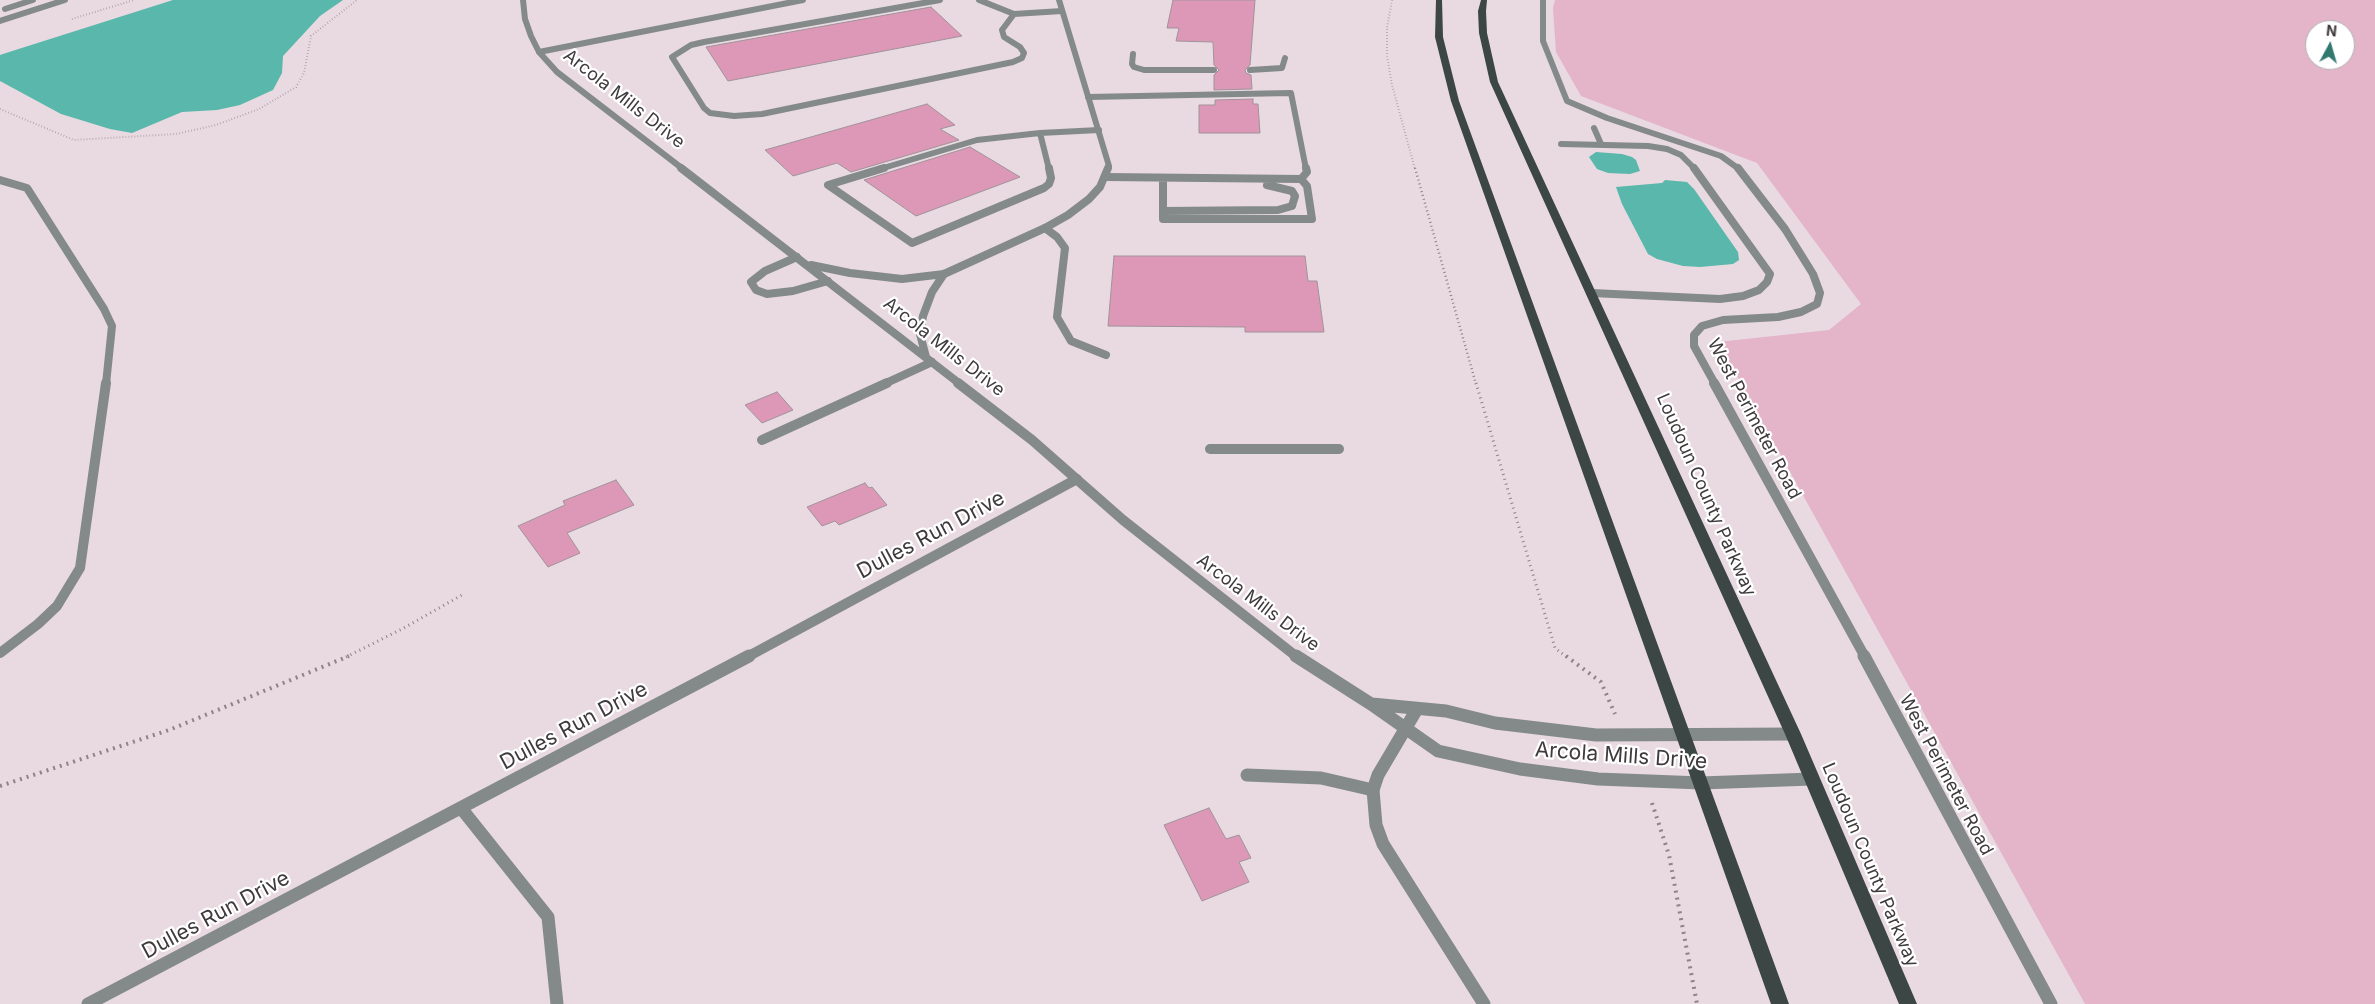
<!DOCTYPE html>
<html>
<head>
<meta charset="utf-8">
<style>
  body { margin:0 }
  #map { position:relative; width:2375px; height:1004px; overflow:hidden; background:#e8dae0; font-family:Inter,sans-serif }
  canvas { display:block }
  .north { position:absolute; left:2305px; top:20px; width:50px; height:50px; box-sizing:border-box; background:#fff; border:1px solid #b2b0b1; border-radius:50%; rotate:6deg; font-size:14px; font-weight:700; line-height:20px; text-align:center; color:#3f3a3c }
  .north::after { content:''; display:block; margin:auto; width:18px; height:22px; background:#31786f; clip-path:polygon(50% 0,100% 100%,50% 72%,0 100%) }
</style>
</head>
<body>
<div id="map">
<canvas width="2375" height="1004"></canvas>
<div class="north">N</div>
</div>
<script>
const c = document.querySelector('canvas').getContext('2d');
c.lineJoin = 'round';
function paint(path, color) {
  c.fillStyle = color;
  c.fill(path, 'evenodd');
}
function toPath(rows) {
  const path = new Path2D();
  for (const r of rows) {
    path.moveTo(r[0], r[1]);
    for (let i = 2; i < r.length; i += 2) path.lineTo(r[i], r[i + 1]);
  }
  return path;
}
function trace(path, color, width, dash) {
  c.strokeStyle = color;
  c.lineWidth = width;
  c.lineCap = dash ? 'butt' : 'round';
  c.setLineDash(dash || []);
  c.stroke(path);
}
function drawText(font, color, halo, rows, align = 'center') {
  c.font = font + ' Inter,sans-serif';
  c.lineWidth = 4.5;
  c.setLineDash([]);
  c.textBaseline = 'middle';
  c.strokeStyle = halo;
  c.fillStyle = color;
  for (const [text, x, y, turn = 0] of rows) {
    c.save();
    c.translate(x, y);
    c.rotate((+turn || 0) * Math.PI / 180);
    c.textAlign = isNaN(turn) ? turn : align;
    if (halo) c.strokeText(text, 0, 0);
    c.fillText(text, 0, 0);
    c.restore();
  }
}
paint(toPath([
  [1555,0,2375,0,2375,1004,2085,1004,1718,342,1829,330,1861,304,1757,163,1581,96,1556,52,1553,8],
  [2315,30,2345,30,2345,60,2315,60]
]), '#e4b4c9');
paint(toPath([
  [173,0,343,0,320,16,283,56,282,73,273,90,240,105,217,110,182,112,132,133,110,129,61,114,0,81,0,55,6,53],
  [1596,152,1622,154,1632,157,1636,160,1640,171,1630,174,1608,173,1597,169,1589,157],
  [1665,180,1687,182,1694,189,1738,252,1739,260,1733,264,1700,267,1683,266,1657,259,1648,254,1622,204,1616,187,1662,183]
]), '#59b7ab');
const building = toPath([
  [1173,0,1255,0,1250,65,1245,70,1246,73,1251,75,1252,89,1214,90,1214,75,1219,70,1214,65,1213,42,1176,41,1179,28,1167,28,1173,0],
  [931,7,962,36,728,81,706,47,931,7],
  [1253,99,1253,104,1258,104,1260,133,1199,133,1199,105,1215,105,1215,100,1253,99],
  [927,104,955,125,940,129,959,140,851,172,837,163,793,176,765,150,927,104],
  [970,147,1020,177,916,216,864,180,970,147],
  [1114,256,1305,256,1308,281,1317,281,1324,332,1245,332,1245,327,1108,326,1114,256],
  [777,392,793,410,762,423,745,405,777,392],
  [616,480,634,505,567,533,580,553,548,567,518,526,565,505,563,501,616,480],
  [865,483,869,488,872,487,887,505,839,525,835,521,822,526,807,507,865,483],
  [1209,808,1226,839,1239,835,1251,858,1239,862,1249,882,1202,901,1164,825,1209,808]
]);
paint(building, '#dd98b8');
trace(building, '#9f9398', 1);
trace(toPath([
  [1392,0,1387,28,1387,56,1392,85,1415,169],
  [72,19,134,0],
  [0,109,74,140,176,134,216,125,259,109,296,87,304,73,311,36,357,0]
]), '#8d8488', 2, [0.5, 2.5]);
trace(toPath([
  [1415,168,1476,384]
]), '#8d8488', 2.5, [1, 3]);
trace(toPath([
  [1476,383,1555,648,1567,657],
  [346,657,402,629,462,595]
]), '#8d8488', 3, [1, 4]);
trace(toPath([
  [1566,656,1601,682,1615,714],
  [0,786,169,730,349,656],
  [1652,803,1669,855,1697,1004]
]), '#8d8488', 4, [2, 5]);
trace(toPath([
  [940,0,704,42,691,45,672,57,704,108,710,113,734,116,762,114,1013,62,1022,58,1024,53,1020,47,1004,37,1002,30,1014,14],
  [979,0,1014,14,1062,11],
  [1543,0,1543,41,1567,101,1607,118,1721,156,1739,169],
  [5,9,33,0],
  [0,21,65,0],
  [1133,54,1132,64,1134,67,1144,70,1214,70],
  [1250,70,1282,68,1285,58],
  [1088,97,1291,93,1306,169],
  [1594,128,1601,144],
  [1040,133,1049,169],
  [1040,133,1099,130],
  [1561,144,1648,146,1667,149,1681,155,1695,169],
  [880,169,977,140,1040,133]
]), '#848a89', 6);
trace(toPath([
  [884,168,828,185,912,243,1044,188,1049,184,1051,178,1049,168],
  [1106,177,1301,179,1307,172,1306,168],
  [1163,179,1163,219,1312,219,1307,186,1301,179],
  [0,180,27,188,104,309,112,326,106,384],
  [1163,211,1278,210,1292,206,1295,196,1292,191,1267,185],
  [1045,228,1057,237,1065,248,1057,317,1071,341,1106,355],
  [797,257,765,271,751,282,756,290,767,294,793,291,828,281],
  [1592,293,1720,299,1743,296,1759,290,1767,282,1770,274,1694,168],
  [884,384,932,362],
  [1715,384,1694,346,1694,335,1702,326,1723,320,1778,317,1801,312,1817,304,1820,293,1813,274,1785,229,1738,168]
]), '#848a89', 8);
trace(toPath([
  [1714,383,1865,657],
  [762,440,887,383],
  [1210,449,1339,449],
  [0,653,38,624,57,606,80,568,106,383]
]), '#848a89', 10);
trace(toPath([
  [1864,656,2051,1004],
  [1247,775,1321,778,1373,790]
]), '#848a89', 13);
trace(toPath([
  [1059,0,1109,166,1108,169],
  [539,52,803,0]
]), '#848a89', 6);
trace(toPath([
  [944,274,1045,228,1068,215,1089,199,1100,187,1108,168]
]), '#848a89', 8);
trace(toPath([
  [747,657,1077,479]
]), '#848a89', 10);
trace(toPath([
  [1417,709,1378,775,1373,790,1376,825,1383,844,1484,1004],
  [461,808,548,917,557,1004],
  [88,1004,749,656]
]), '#848a89', 13);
trace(toPath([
  [523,0,525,19,531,36,539,52,557,72,683,169]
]), '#848a89', 6);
trace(toPath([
  [681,168,960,384],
  [811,265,850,273,902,279,944,274],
  [926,357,920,334,923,316,932,292,944,274]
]), '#848a89', 8);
trace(toPath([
  [958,383,1032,440,1123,520,1297,657]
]), '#848a89', 10);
trace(toPath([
  [1296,656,1371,704,1438,751,1520,769,1598,779,1701,783,1812,779],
  [1372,704,1446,711,1495,723,1596,735,1793,734]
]), '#848a89', 13);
paint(toPath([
  [1436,0,1442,0,1443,37,1459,101,1789,1004,1771,1004,1451,101,1435,37,1436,0],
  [1481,0,1487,0,1486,11,1487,33,1498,82,1801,734,1917,1004,1899,1004,1785,734,1490,82,1479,33,1478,11,1481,0]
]), '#3c4644');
drawText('18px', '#3f3a3c', '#fff', [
  ["Arcola Mills Drive",624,99,38],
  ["Arcola Mills Drive",944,347,38],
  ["West Perimeter Road",1754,419,62],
  ["Loudoun County Parkway",1706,495,66],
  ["Arcola Mills Drive",1258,603,37],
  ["West Perimeter Road",1946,775,62],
  ["Loudoun County Parkway",1870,865,67]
]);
drawText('21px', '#3f3a3c', '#fff', [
  ["Dulles Run Drive",931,535,-28],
  ["Dulles Run Drive",574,726,-28],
  ["Arcola Mills Drive",1621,756,4],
  ["Dulles Run Drive",216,915,-28]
]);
</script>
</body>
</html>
